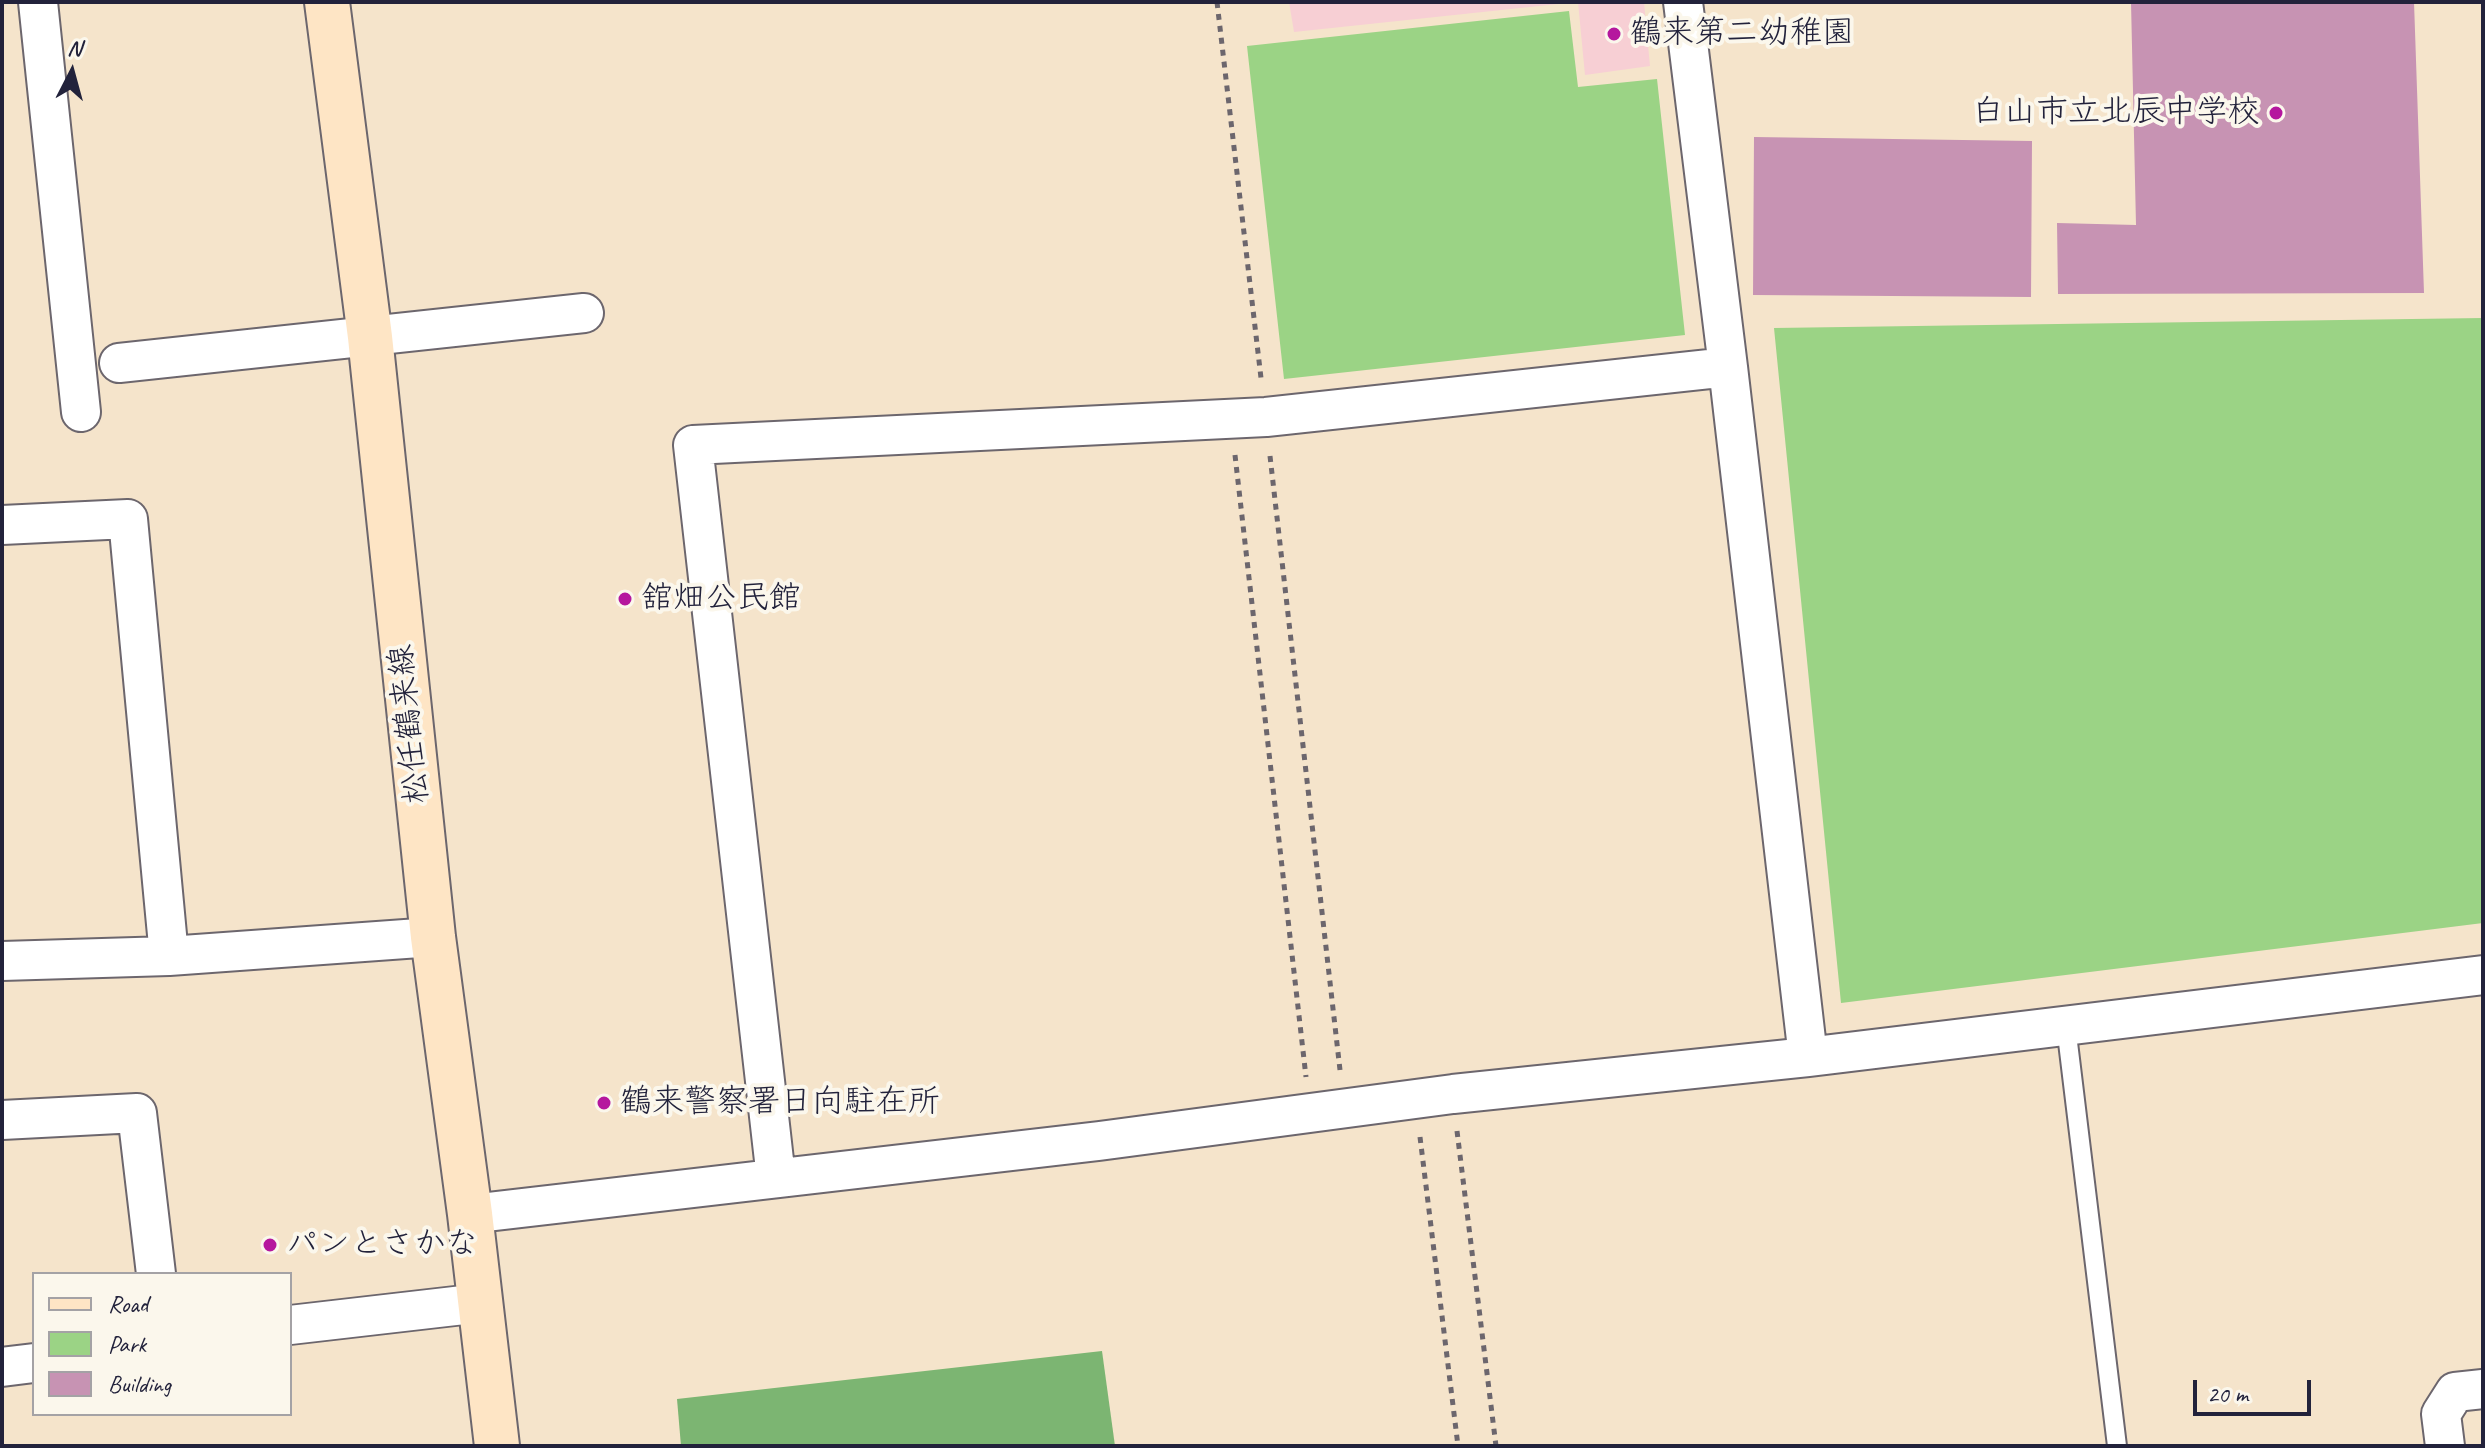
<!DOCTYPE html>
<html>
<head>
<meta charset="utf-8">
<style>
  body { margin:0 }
  #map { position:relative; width:2485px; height:1448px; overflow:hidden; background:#f5e4cb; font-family:Caveat,sans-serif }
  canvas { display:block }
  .frame { position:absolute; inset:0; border:4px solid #22223b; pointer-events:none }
  .legend { position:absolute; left:32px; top:1272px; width:260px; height:144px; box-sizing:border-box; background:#fbf7ec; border:2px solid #a4a2a5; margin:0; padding:10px 14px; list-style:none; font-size:24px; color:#22223b }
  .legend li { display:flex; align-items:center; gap:16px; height:40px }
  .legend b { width:40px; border:2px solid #a4a2a5 }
  .north { position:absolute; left:32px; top:32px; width:80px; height:80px; -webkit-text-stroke:6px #fbf7ec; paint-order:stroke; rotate:6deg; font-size:22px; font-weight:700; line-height:32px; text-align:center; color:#22223b }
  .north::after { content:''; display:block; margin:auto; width:28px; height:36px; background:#22223b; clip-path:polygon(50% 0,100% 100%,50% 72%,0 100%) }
  .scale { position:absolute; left:2193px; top:1380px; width:118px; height:36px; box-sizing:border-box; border:4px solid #22223b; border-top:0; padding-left:10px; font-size:24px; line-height:28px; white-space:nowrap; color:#22223b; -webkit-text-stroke:6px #fbf7ec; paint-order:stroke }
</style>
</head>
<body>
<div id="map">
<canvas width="2485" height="1448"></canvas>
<div class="frame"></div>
<ul class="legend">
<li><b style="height:10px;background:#fee5c5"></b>Road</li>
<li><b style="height:22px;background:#9bd385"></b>Park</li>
<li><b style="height:22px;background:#c793b3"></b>Building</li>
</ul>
<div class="north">N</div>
<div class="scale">20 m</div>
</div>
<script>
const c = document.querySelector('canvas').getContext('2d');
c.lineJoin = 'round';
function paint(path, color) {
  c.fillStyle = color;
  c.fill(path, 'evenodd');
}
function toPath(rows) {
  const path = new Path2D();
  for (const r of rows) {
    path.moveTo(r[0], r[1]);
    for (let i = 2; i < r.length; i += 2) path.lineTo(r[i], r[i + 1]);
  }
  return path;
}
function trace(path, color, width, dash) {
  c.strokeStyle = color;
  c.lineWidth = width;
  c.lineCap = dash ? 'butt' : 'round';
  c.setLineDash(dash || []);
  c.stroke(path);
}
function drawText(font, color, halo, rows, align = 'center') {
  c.font = font + ' Caveat,"Klee One",sans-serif';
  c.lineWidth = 8;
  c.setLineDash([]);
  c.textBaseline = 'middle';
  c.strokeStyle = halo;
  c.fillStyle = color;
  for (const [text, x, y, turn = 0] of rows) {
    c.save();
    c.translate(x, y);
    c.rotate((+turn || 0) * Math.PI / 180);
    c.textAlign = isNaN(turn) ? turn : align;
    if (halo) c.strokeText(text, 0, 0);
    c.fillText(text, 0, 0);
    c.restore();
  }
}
paint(toPath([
  [1289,2,1577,2,1294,32],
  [1578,2,1644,2,1650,66,1585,75]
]), '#f7cfd4');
paint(toPath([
  [1569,11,1578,87,1657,79,1685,335,1284,379,1247,46],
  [2483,318,2483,923,1841,1003,1774,328]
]), '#9bd385');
paint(toPath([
  [1102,1351,1115,1446,681,1446,677,1399]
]), '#7cb572');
paint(toPath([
  [2131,2,2414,2,2424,293,2058,294,2057,223,2136,225],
  [1754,137,2032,141,2031,297,1753,295]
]), '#c793b3');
const service = toPath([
  [2066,1026,2117,1446]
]);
const minor = toPath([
  [38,2,81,412],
  [1683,2,1728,367],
  [119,363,584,313],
  [2,525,128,519,169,956],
  [2,961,169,956,433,937],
  [2,1120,137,1113,156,1274],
  [776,1178,693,445,1266,417,1728,367,1808,1057],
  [470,1214,1099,1141,1453,1094,1808,1057,2483,975],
  [290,1325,481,1303],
  [2,1367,34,1363],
  [2445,1446,2441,1414,2455,1392,2483,1389]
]);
const secondary = toPath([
  [327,2,370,337,433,937,470,1214,497,1446]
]);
trace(service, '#6c666d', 22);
trace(minor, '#6c666d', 42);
trace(secondary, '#6c666d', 48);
trace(toPath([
  [1217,2,1261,378],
  [1235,455,1306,1077],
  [1270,456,1340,1070],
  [1457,1131,1496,1446],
  [1420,1137,1458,1446]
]), '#6c666d', 5, [6, 6]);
trace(service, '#fff', 18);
trace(minor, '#fff', 38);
trace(secondary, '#fee5c5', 44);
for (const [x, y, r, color] of [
  [1614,34,8,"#b5179e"],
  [2276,113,8,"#b5179e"],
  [625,599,8,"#b5179e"],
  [604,1103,8,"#b5179e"],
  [270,1245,8,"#b5179e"]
]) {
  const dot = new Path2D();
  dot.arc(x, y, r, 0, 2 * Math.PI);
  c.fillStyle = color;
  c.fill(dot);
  trace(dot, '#fbf7ec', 3);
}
drawText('32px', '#22223b', '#fbf7ec', [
  ["鶴来第二幼稚園",1630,34],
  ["白山市立北辰中学校",2260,113,"right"],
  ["舘畑公民館",641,599],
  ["鶴来警察署日向駐在所",620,1103],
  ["パンとさかな",286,1245]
], 'left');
drawText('32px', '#22223b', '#fbf7ec', [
  ["松任鶴来線",410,724,-96]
]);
</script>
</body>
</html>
